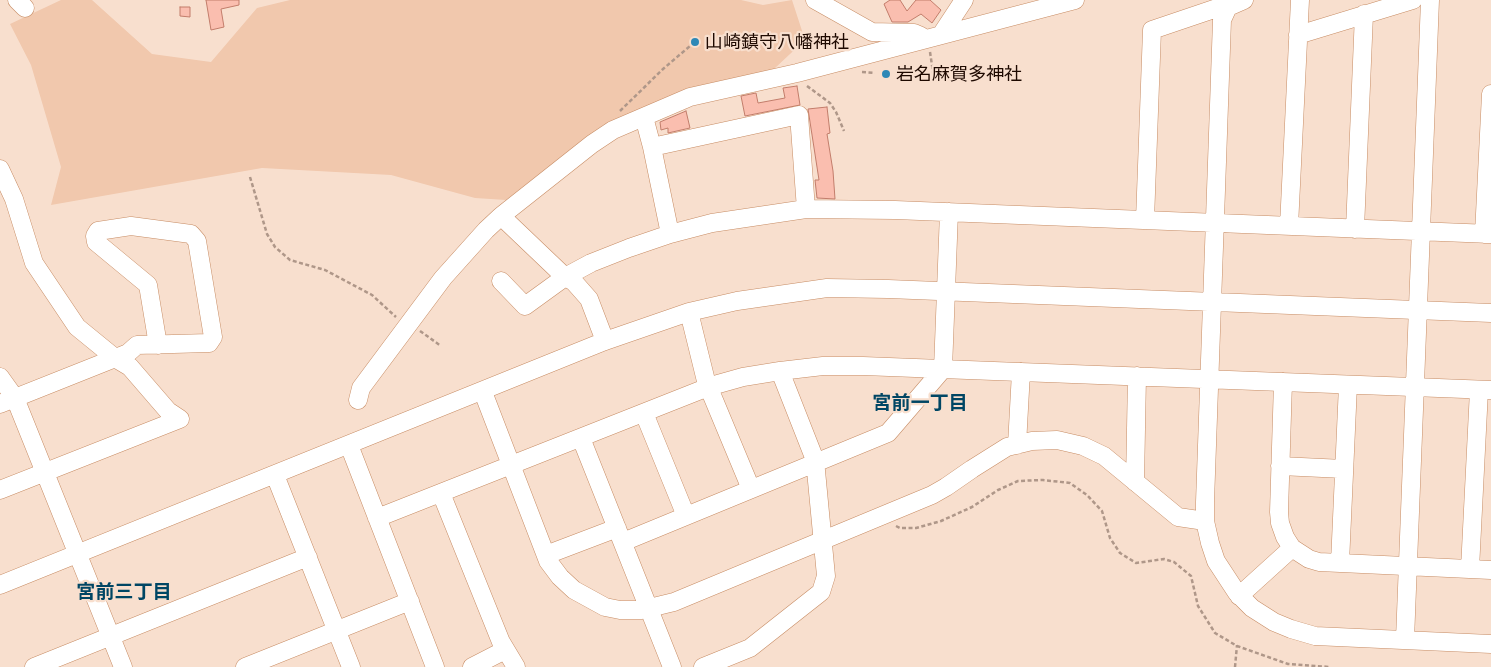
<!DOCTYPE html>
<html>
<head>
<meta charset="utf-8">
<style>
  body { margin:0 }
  canvas { display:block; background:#f8dfce }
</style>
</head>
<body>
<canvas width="1491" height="667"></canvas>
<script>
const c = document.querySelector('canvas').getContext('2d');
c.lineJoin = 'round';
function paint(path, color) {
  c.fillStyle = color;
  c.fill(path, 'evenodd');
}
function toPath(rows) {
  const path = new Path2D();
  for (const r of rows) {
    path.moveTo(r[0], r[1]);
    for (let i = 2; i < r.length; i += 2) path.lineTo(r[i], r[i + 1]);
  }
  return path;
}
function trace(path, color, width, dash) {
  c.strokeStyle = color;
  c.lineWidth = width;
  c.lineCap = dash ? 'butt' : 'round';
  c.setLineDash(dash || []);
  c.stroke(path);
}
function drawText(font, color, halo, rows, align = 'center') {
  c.font = font + ' "Asap Condensed","Noto Sans JP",sans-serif';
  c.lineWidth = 4.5;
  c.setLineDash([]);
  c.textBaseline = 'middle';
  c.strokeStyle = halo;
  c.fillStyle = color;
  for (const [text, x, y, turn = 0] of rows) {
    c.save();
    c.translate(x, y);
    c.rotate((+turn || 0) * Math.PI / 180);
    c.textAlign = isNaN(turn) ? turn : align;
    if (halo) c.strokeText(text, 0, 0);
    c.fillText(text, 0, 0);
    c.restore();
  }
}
paint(toPath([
  [61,0,92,0,152,54,211,62,257,8,290,0,741,0,763,5,792,0,805,40,759,83,603,125,506,200,475,198,391,175,262,168,51,205,61,167,31,65,10,24]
]), '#f1c8ad');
const building = toPath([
  [206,0,239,0,239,5,221,9,224,27,211,30,206,0],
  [890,0,900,0,907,11,916,0,930,0,941,10,932,23,921,14,908,22,892,22,884,4,890,0],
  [180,7,190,7,190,17,180,16,180,7],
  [797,86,800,105,745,116,741,96,756,93,758,103,785,98,783,88,797,86],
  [827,107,830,133,827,134,833,171,835,199,817,198,815,180,819,180,808,109,827,107],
  [686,111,690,128,668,133,668,128,661,130,660,122,686,111]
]);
paint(building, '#fabeaf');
trace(building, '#c27d6b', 1);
const minor = toPath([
  [17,0,25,8],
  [815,0,872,32,914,33,921,36],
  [1244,0,1228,7,1222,20,1205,502,1205,521,1210,543,1216,561,1237,593,1252,608,1274,622,1291,629,1315,636,1491,644],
  [941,35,964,0],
  [1298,35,1413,0],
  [644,117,652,147,670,234],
  [652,147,799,115,806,209],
  [0,169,14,199,34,263,77,327,115,358,130,367,168,411,180,419,0,490],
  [501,216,592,144,613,130,690,97,797,73,1075,0],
  [1145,220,1152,30,1217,8,1228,7],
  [1289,226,1300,0],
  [1355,229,1364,14],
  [1484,234,1491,94],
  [501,281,525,306,565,277,591,263,629,248,670,234,712,223,806,209,895,210,1491,234],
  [689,312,706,381,751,489],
  [0,377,15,398,123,667],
  [1283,382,1279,512,1280,523,1285,537,1292,548,1309,559,1319,562,1491,570],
  [483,392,548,561,560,577,574,590,605,607,620,610,641,610,674,602,932,495,946,487,972,469,1007,447,1032,441,1057,440,1083,446,1104,456,1178,517,1205,521],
  [358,400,361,388,443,278,486,230,501,216,565,277,574,282,589,299,605,341],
  [0,404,128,353,137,345,209,343,213,337,197,241,191,234,131,226,98,231,95,236,96,242,148,285,158,345],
  [644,413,686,516],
  [581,438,672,667],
  [349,445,435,667],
  [1017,445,1021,372],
  [1280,466,1344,469],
  [275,475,351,667],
  [1135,482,1137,376],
  [441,493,501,642,516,667],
  [377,518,711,386,743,377,780,371,823,366,863,366,1491,390],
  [623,542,888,433,943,369,949,212],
  [546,555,617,528],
  [1340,563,1348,385],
  [1470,569,1479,390],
  [0,585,605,341,689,312,737,301,827,288,888,289,1491,313],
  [1239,596,1292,548],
  [1405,640,1430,0],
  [34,667,308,557],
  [245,667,410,601],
  [472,667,505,650],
  [703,667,750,648,821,592,826,576,815,460,780,371]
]);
trace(minor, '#c78c64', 19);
trace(toPath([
  [930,52,933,72,931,78],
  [862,72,875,73],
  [807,86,830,103,836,112,844,131],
  [620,111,663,69,690,46],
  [250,177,267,234,275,247,290,260,325,270,372,295,396,317],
  [420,331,441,346],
  [896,526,900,528,916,528,941,521,972,507,998,490,1018,481,1043,480,1070,483,1087,495,1102,511,1110,538,1120,553,1136,563,1164,559,1174,562,1191,576,1198,606,1215,633,1237,646,1288,664,1330,667],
  [1235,667,1237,645]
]), '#af9789', 2.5, [4, 2.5]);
trace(minor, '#fff', 18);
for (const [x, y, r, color] of [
  [695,42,5,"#2e88b6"],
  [886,74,5,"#2e88b6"]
]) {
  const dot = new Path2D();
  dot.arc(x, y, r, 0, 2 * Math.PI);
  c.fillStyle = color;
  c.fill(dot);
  trace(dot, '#f8dfce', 2);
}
drawText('18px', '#1e0900', '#f8dfce', [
  ["山崎鎮守八幡神社",705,42],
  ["岩名麻賀多神社",896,74]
], 'left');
drawText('bold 19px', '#004664', '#f8dfce', [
  ["宮前一丁目",920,403],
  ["宮前三丁目",124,592]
]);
</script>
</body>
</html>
